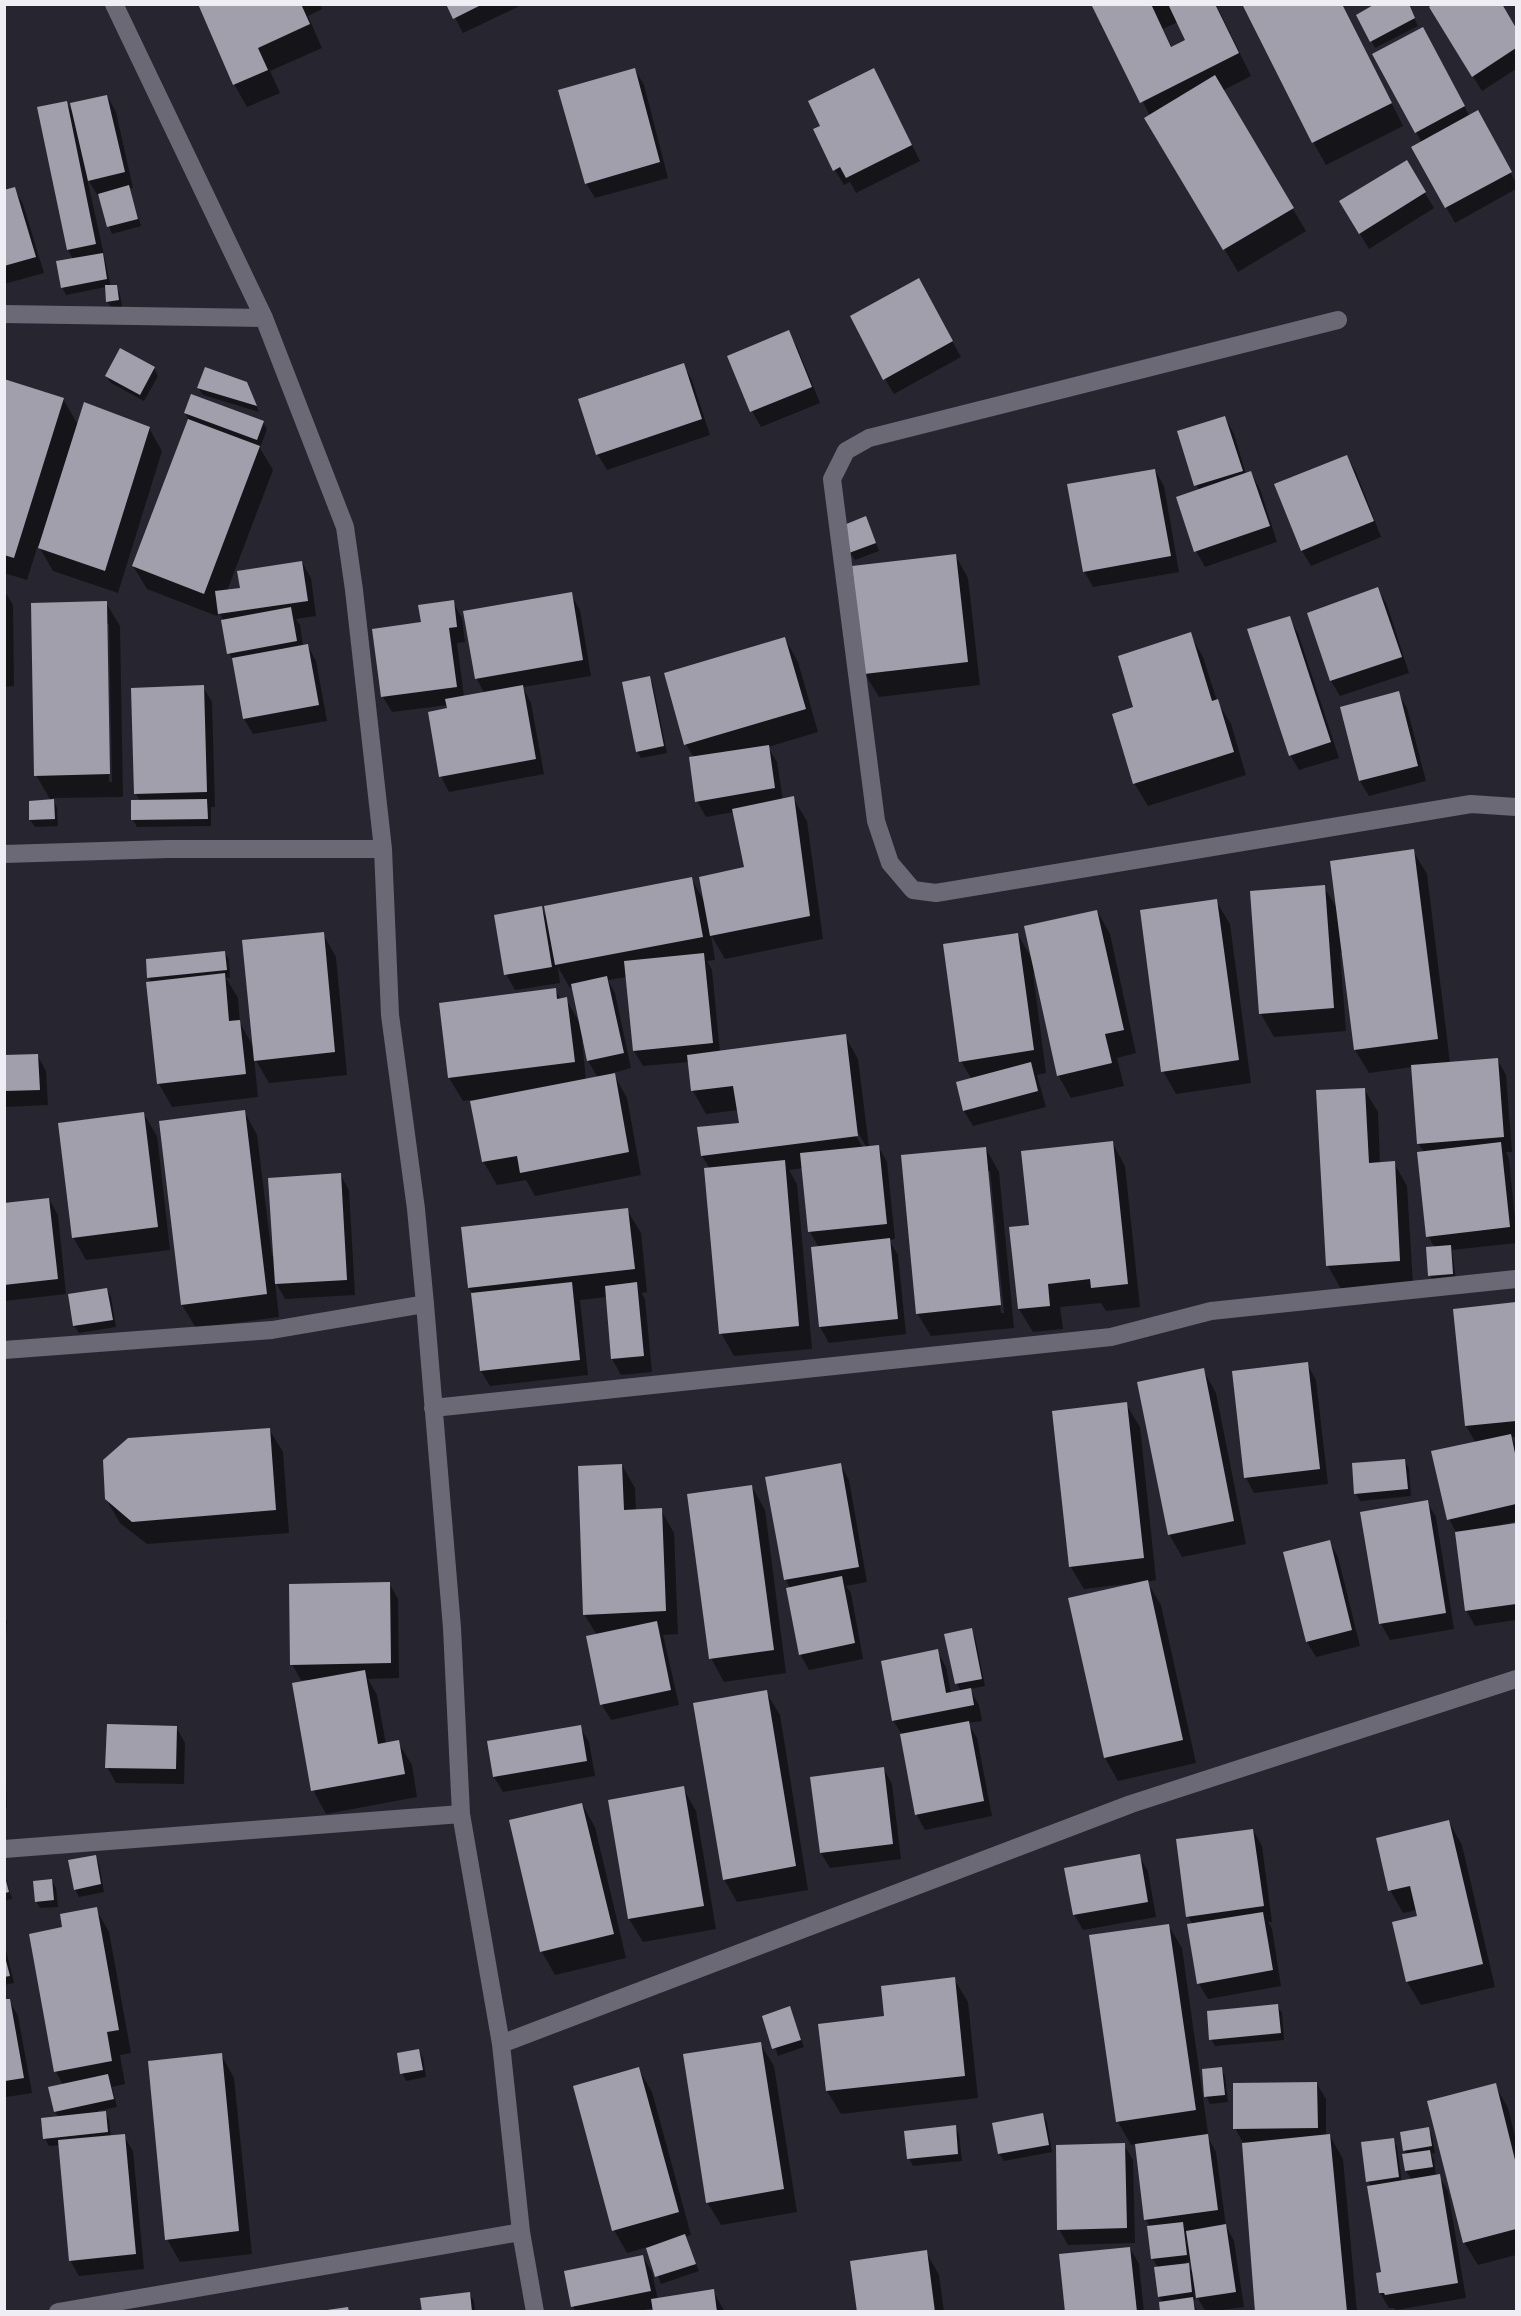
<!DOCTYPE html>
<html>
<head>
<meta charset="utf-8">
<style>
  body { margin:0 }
  #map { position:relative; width:1521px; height:2316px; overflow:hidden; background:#272630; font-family:Georgia,serif }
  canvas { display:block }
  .frame { position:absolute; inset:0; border:6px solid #efeef5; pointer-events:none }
</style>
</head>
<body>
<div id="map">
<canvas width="1521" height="2316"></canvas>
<div class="frame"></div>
</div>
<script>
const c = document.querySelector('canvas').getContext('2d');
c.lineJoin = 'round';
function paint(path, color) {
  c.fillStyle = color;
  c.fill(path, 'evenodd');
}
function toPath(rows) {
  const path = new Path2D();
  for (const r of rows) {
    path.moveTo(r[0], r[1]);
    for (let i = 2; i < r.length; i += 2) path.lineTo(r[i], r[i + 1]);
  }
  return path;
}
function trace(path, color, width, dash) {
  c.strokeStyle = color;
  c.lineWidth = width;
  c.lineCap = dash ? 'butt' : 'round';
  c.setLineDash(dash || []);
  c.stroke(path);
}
paint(toPath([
  [199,4,320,4,322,9,308,16,322,48,270,71,280,93,247,107,234,84],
  [448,4,524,4,463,33],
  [1095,4,1216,4,1251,76,1222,91,1306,231,1238,272,1160,141,1150,116],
  [1178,22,1187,41,1172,48,1163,29],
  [1342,4,1403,126,1326,165,1313,142],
  [1407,4,1418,26,1375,48,1358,16],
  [1500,4,1516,31,1516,69,1482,91,1440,23],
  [1431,44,1470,117,1486,128,1516,183,1516,189,1455,223,1446,207,1422,143,1416,132],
  [635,70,644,85,668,178,595,198,586,183],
  [882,85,920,161,856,193,850,182,844,185,835,170,822,126],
  [107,96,116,112,133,188,129,188,141,226,112,234,98,196,87,178,111,287,116,286,120,294,122,307,112,309,107,301,106,287,66,295,62,287,73,259,68,250,39,108,66,102,74,115],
  [1406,162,1434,208,1369,249,1350,217],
  [14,188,23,204,44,273,4,284,4,191],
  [927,296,961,357,894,394,885,379],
  [788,331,797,347,820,403,761,427,752,411,729,356],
  [683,365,692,380,710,435,607,470,598,455,580,400],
  [154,368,158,376,144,401,111,383,106,376],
  [4,381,63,399,78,425,149,428,162,451,118,593,53,571,38,545,27,580,4,573],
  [246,383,259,412,203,395,198,388],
  [185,413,263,422,267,429,260,448,273,470,227,591,241,589,302,562,311,578,316,616,296,619,300,625,303,646,308,646,316,661,327,721,253,734,244,719,235,663,229,653,223,620,219,612,217,616,147,589,133,566,189,420],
  [1225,418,1234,434,1246,474,1251,473,1260,489,1277,542,1205,567,1196,551,1178,498,1199,491,1179,432],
  [1347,457,1356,472,1381,537,1311,566,1302,551,1276,485],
  [1155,470,1164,486,1179,572,1093,587,1084,571],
  [869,525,879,551,855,560,850,553],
  [955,555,968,578,980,685,879,697,865,674],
  [1378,589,1387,605,1409,673,1340,696,1331,681,1309,614],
  [4,590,13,605,14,686,4,687],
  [571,594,580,610,591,676,523,687,531,703,544,774,449,792,441,776,449,709,448,705,392,712,383,697,423,623,453,602,462,618,465,642,457,643,464,697,485,694,476,678],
  [106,603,120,626,123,797,52,798,57,808,58,826,35,827,30,820,30,802,51,801,36,775],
  [106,624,109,624,112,782,109,782],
  [1289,618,1298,633,1339,758,1299,770,1290,755],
  [1190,634,1203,657,1217,701,1231,724,1246,775,1148,806,1134,783,1135,708],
  [785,639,798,662,818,732,768,747,777,762,783,800,793,798,807,821,823,939,725,959,711,935,715,960,707,961,712,970,720,1052,845,1036,858,1059,869,1147,878,1146,887,1162,895,1239,889,1240,898,1255,906,1334,829,1343,820,1327,812,1248,819,1248,810,1232,803,1168,789,1170,797,1184,812,1349,734,1356,721,1333,710,1169,702,1156,740,1124,738,1110,706,1114,693,1091,689,1062,643,1066,634,1051,627,977,608,980,615,993,631,1068,613,1073,627,1098,641,1175,535,1196,526,1180,497,1185,483,1161,472,1100,463,1101,449,1078,555,990,561,1000,566,999,579,1022,573,987,570,988,558,967,560,983,515,990,506,974,541,908,547,918,691,878,704,901,746,868,734,812,706,817,697,801,694,758,686,744],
  [582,1041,584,1041,588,1061,598,1078,586,1080],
  [856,1129,867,1148,863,1148,853,1131],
  [649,677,653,685,667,753,641,758,637,751],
  [203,687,212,702,215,807,211,807,211,826,137,827,133,820,140,801,136,794],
  [1398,693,1407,708,1426,781,1369,796,1360,781],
  [1413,851,1427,874,1450,1063,1497,1059,1506,1075,1512,1152,1506,1152,1509,1159,1516,1229,1516,1243,1452,1250,1456,1281,1434,1283,1430,1276,1435,1248,1428,1236,1424,1152,1418,1143,1412,1067,1369,1073,1355,1050,1343,953,1340,953,1346,1031,1274,1037,1261,1014,1324,887,1338,910],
  [1216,901,1230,924,1251,1083,1176,1094,1163,1071],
  [1097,911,1110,934,1136,1053,1117,1058,1124,1086,1071,1098,1058,1075,1035,972,1033,973,1046,1073,1037,1075,1046,1107,973,1126,964,1111,958,1083,972,1080,961,1061,1018,935,1032,959],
  [323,934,336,957,347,1075,269,1083,254,1057,258,1097,172,1107,159,1084,151,983,149,978,148,961,225,953,229,960,230,978,226,978,238,998,240,1023,254,1048],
  [37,1055,46,1071,48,1105,4,1107,4,1056],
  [1364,1089,1378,1112,1380,1164,1394,1163,1407,1186,1413,1284,1341,1289,1328,1266,1318,1092],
  [244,1111,257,1135,272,1256,274,1256,340,1174,349,1190,355,1295,285,1299,275,1281,279,1317,196,1328,182,1305],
  [143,1113,157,1136,170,1250,86,1260,73,1237],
  [1112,1142,1125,1166,1140,1307,1106,1311,1101,1303,1060,1307,1063,1329,1033,1332,1019,1309,1011,1228,1031,1226],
  [986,1149,999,1172,1014,1328,931,1336,917,1313],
  [987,1171,990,1171,1004,1313,1001,1313],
  [49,1199,58,1215,66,1294,4,1301,4,1204],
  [627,1210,641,1233,647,1292,641,1293,645,1299,652,1372,621,1375,612,1359,607,1297,580,1300,588,1375,490,1386,481,1371,473,1294,469,1288],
  [107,1289,111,1297,116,1327,79,1333,74,1326,70,1295],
  [1516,1303,1516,1437,1511,1437,1516,1446,1516,1521,1501,1525,1501,1527,1516,1525,1516,1620,1475,1626,1466,1610,1457,1534,1449,1519,1476,1443,1466,1426,1454,1310],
  [1307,1364,1316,1380,1328,1484,1254,1493,1246,1478,1234,1372],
  [1203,1370,1216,1393,1246,1544,1182,1557,1169,1534],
  [1126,1404,1140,1427,1156,1580,1147,1582,1161,1605,1196,1763,1118,1781,1105,1758,1069,1599,1127,1586,1126,1584,1084,1589,1070,1566],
  [269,1429,283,1452,289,1533,147,1544,120,1523,106,1499],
  [1404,1460,1409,1468,1411,1496,1360,1501,1356,1494],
  [840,1464,849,1480,867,1582,846,1586,851,1593,863,1659,809,1670,800,1654,790,1588,786,1580,767,1478],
  [622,1465,635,1488,636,1511,661,1510,674,1533,678,1634,663,1635,679,1705,611,1720,602,1705,597,1635,584,1614],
  [752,1487,765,1510,786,1673,724,1682,711,1658],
  [1427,1502,1436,1517,1454,1629,1390,1640,1381,1624,1362,1513],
  [1329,1541,1338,1557,1360,1646,1316,1657,1307,1642],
  [389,1583,398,1599,399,1678,368,1679,377,1695,386,1744,398,1742,412,1765,417,1797,326,1814,313,1790,311,1680,301,1680,292,1664],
  [4,1617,7,1621,5,1655,4,1655],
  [971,1630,975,1637,985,1686,970,1689,979,1705,982,1721,968,1723,977,1738,992,1816,925,1830,916,1814,902,1735,893,1720,937,1651,946,1667,951,1693,961,1691,957,1684,946,1635],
  [766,1692,780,1715,808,1890,737,1902,724,1879],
  [4,1715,7,1808,4,1808],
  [176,1727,185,1743,184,1784,116,1783,107,1767],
  [580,1727,589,1742,595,1776,503,1792,494,1777],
  [883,1768,892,1784,901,1859,830,1868,821,1853],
  [683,1788,696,1811,716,1929,643,1942,629,1919],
  [582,1804,595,1827,626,1958,555,1975,542,1952,511,1821],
  [1449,1822,1462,1845,1495,1987,1421,2005,1407,1982,1393,1923,1419,1917,1417,1910,1403,1913,1390,1890],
  [1253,1830,1262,1846,1272,1922,1268,1922,1272,1929,1281,1986,1208,1999,1199,1984,1189,1926,1193,1925,1188,1916],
  [95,1856,99,1864,104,1892,79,1897,75,1889],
  [1139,1856,1148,1871,1156,1917,1083,1930,1074,1914],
  [4,1871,12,1899,4,1901],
  [52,1881,56,1888,58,1907,40,1908,36,1901],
  [96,1909,109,1932,131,2053,120,2055,125,2084,112,2087,117,2107,98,2111,98,2113,105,2112,109,2120,111,2137,124,2136,133,2151,144,2269,79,2276,70,2260,60,2145,49,2146,45,2138,59,2117,55,2112,63,2085,56,2072,31,1935,64,1928],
  [1168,1925,1182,1948,1208,2133,1206,2134,1216,2152,1226,2226,1234,2241,1244,2307,1206,2312,1194,2292,1195,2300,1193,2300,1197,2312,1161,2312,1163,2303,1159,2296,1158,2268,1153,2259,1150,2227,1146,2219,1136,2144,1131,2145,1118,2122,1091,1936],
  [1192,2261,1194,2275,1186,2262],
  [4,1942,14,1983,4,1985],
  [954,1979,968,2002,978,2098,841,2114,827,2091,886,2018],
  [9,2000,18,2016,32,2093,6,2097,4,2001],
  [1277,2006,1282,2013,1284,2040,1215,2046,1211,2039],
  [789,2008,804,2047,778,2056,764,2016],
  [760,2043,774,2066,797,2212,721,2225,707,2202],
  [418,2050,423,2058,426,2077,406,2081,402,2073],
  [221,2054,234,2078,252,2254,180,2262,167,2239],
  [638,2068,652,2092,691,2235,685,2237,699,2271,661,2284,647,2247,627,2253,614,2230],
  [1221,2068,1225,2076,1228,2102,1210,2104,1206,2096],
  [1317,2084,1326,2099,1326,2136,1330,2136,1343,2159,1357,2312,1257,2312,1243,2143,1235,2128],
  [1495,2085,1508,2108,1516,2140,1516,2255,1478,2265,1464,2242],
  [1043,2115,1047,2122,1052,2152,1004,2161,999,2154,994,2124],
  [955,2127,959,2134,962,2161,913,2166,909,2158],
  [1428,2129,1432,2136,1435,2153,1431,2154,1434,2159,1436,2176,1439,2176,1448,2191,1466,2298,1396,2310,1394,2308,1389,2308,1380,2293,1383,2273,1371,2187,1368,2181,1393,2140,1397,2147,1402,2182,1412,2180,1406,2171,1404,2155,1407,2155,1404,2150],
  [1124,2145,1133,2160,1135,2243,1068,2245,1059,2229],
  [1130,2248,1139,2264,1144,2312,1066,2312],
  [926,2252,939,2275,944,2312,859,2312],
  [643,2257,652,2272,658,2300,713,2291,725,2312,654,2312,653,2308,634,2312,576,2312,573,2307],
  [469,2293,474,2301,475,2312,423,2312]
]), '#0007');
paint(toPath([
  [198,4,301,4,310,24,258,48,268,70,233,85],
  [446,4,483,4,453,19],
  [1091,4,1151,4,1171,47,1185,40,1168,4,1215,4,1239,53,1140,103],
  [1242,4,1342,4,1392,103,1312,143],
  [1375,4,1409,4,1415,18,1370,42,1356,15],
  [1433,4,1502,4,1516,28,1516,48,1472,77,1429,7],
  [1423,27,1465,106,1415,133,1372,54],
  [635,68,660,162,585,184,558,90],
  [874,68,912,145,846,178,840,167,833,171,813,129,820,126,808,101],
  [1215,75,1294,208,1223,250,1144,118],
  [107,95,125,172,88,181,70,103],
  [67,101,96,244,67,250,37,107],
  [1478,110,1512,172,1445,208,1411,147],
  [1407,160,1426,192,1359,234,1339,201],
  [129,185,138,219,107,227,98,194],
  [15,187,36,257,4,266,4,190],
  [103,253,107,279,61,288,56,261],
  [919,278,953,341,883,380,850,316],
  [105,285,117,285,119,300,106,302],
  [789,330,812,387,750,412,727,356],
  [120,348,155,367,140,395,105,376],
  [684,363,702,419,596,455,578,399],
  [205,367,247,382,257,406,197,388],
  [4,379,64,398,14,558,4,555],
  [191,394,264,421,257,440,184,413],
  [84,402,150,427,105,571,38,548],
  [1225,416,1243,471,1194,486,1177,431],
  [188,419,260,446,204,594,132,566],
  [1347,455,1374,521,1301,551,1274,484],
  [1155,469,1171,556,1083,572,1067,484],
  [1251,471,1270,526,1194,552,1176,497],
  [866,516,876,543,849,553,839,527],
  [956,554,968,662,864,674,852,566],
  [302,561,308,601,218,614,215,591,240,588,237,571],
  [1378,587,1402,657,1330,681,1307,613],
  [572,592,583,660,475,679,463,611],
  [454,600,457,627,449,628,457,687,381,697,372,629,421,622,418,605],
  [107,601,110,774,34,776,31,603],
  [291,607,297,641,227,654,221,620],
  [1290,616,1331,742,1289,756,1247,629],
  [1191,632,1212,701,1218,699,1234,752,1133,784,1112,714,1133,707,1118,656],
  [785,637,806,709,684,745,664,673],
  [308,644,319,705,243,719,232,658],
  [650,676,664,746,636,752,622,682],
  [204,685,207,792,134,794,131,688],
  [523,685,536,759,439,777,428,712,447,708,445,699],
  [1399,691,1418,766,1359,781,1340,707],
  [769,745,775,788,695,802,689,757],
  [794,796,810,916,710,936,699,877,744,867,732,809],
  [54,799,55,819,29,820,29,801],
  [207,799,208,819,131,820,131,800],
  [1414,849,1438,1039,1354,1050,1330,861],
  [692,877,703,937,555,965,544,906],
  [1325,885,1334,1008,1259,1014,1250,891],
  [1217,899,1239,1060,1161,1072,1140,910],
  [542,906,552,967,504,975,494,915],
  [1097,910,1124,1030,1105,1034,1112,1063,1057,1076,1024,926],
  [324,932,335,1052,254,1061,242,940],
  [1018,933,1034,1050,959,1062,943,944],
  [225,951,227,970,147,978,146,959],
  [704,953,713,1043,633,1051,624,961],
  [225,973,229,1021,240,1020,246,1074,157,1084,146,982],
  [607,976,624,1053,587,1061,571,984],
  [556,988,557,999,567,997,575,1062,448,1078,439,1003],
  [846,1034,858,1136,701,1156,697,1127,739,1123,733,1086,691,1091,687,1055],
  [38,1054,40,1090,4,1091,4,1055],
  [1498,1058,1504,1137,1417,1144,1411,1065],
  [1031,1062,1038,1091,963,1111,956,1082],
  [615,1073,629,1152,520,1173,517,1156,482,1162,470,1101],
  [1365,1088,1369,1163,1395,1161,1400,1261,1326,1266,1316,1090],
  [245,1110,267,1294,181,1305,159,1121],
  [144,1112,158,1227,72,1238,58,1123],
  [1113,1141,1128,1284,1091,1288,1090,1279,1048,1284,1050,1306,1018,1309,1009,1227,1029,1225,1021,1151],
  [1501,1142,1510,1227,1426,1237,1417,1152],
  [879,1145,887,1224,808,1232,800,1153],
  [986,1147,1001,1305,916,1314,901,1155],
  [785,1160,799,1326,719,1334,704,1168],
  [341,1173,347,1280,275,1284,268,1178],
  [49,1198,58,1279,4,1285,4,1203],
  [628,1208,635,1269,468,1288,461,1227],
  [890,1238,898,1319,819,1327,811,1247],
  [1451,1245,1453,1274,1428,1276,1426,1247],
  [572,1282,580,1360,480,1371,471,1293],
  [637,1282,644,1356,611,1359,605,1286],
  [107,1288,113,1320,73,1326,68,1294],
  [1516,1302,1516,1421,1465,1426,1453,1309],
  [1308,1362,1320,1469,1244,1478,1232,1371],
  [1204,1368,1234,1521,1168,1535,1137,1382],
  [1127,1402,1144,1558,1069,1567,1052,1411],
  [270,1428,276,1510,132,1522,105,1499,103,1460,128,1438],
  [1511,1434,1516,1458,1516,1504,1447,1520,1431,1451],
  [1405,1459,1408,1489,1354,1494,1352,1463],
  [841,1463,859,1567,784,1580,765,1477],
  [622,1464,624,1510,662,1508,666,1611,583,1615,578,1466],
  [752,1485,774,1650,709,1659,687,1494],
  [1428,1500,1446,1613,1379,1624,1360,1512],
  [1516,1523,1516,1604,1465,1611,1455,1532],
  [1330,1540,1352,1630,1306,1642,1283,1552],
  [842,1576,855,1643,799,1655,786,1588],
  [1148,1580,1183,1740,1104,1758,1068,1598],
  [390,1582,391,1663,290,1665,289,1584],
  [657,1621,671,1690,600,1705,586,1636],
  [972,1628,982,1679,955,1684,944,1634],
  [938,1649,946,1693,971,1688,974,1705,892,1721,881,1661],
  [365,1670,378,1744,399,1740,405,1774,311,1791,292,1683],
  [767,1690,796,1866,723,1880,693,1703],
  [969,1721,984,1801,915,1815,900,1734],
  [107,1724,177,1726,176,1769,105,1768],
  [581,1725,587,1761,493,1777,487,1741],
  [884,1767,893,1844,820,1853,810,1777],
  [684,1786,704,1906,628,1919,608,1800],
  [582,1803,614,1934,540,1952,509,1820],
  [1449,1820,1483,1964,1406,1982,1392,1922,1417,1916,1410,1886,1388,1891,1376,1838],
  [1253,1829,1264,1906,1186,1917,1176,1839],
  [1140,1854,1148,1902,1073,1915,1064,1868],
  [96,1855,101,1884,74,1890,68,1860],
  [5,1877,9,1892,5,1893],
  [52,1879,54,1900,35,1902,33,1881],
  [97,1907,119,2030,107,2032,112,2061,54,2072,29,1934,62,1927,60,1914],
  [1263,1912,1273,1970,1197,1984,1187,1924],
  [1169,1924,1196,2110,1116,2122,1089,1935],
  [4,1953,10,1976,4,1977],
  [955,1977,965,2076,826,2091,818,2024,884,2016,881,1986],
  [5,1999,10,1999,24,2078,5,2081],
  [1278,2004,1281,2033,1209,2040,1207,2011],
  [790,2006,801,2040,772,2049,762,2016],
  [761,2042,784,2189,706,2203,683,2054],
  [419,2049,423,2070,400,2074,397,2053],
  [222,2053,239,2231,165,2240,148,2061],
  [639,2067,679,2212,612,2231,573,2086],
  [1222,2067,1225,2095,1204,2097,1202,2069],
  [108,2074,114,2099,54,2112,48,2087],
  [1317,2082,1318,2128,1233,2129,1233,2083],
  [1496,2083,1516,2164,1516,2229,1463,2243,1427,2101],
  [106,2111,108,2132,43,2139,41,2118],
  [1043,2113,1049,2145,998,2154,992,2123],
  [956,2125,958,2154,907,2159,904,2131],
  [1429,2127,1432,2146,1403,2151,1400,2132],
  [125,2134,136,2254,69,2261,58,2140],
  [1208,2134,1218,2210,1144,2220,1135,2144],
  [1330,2134,1347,2312,1255,2312,1242,2143],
  [1394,2138,1399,2177,1366,2182,1361,2142],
  [1125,2143,1127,2228,1057,2230,1056,2145],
  [1430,2150,1433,2167,1405,2171,1402,2154],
  [1440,2174,1458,2283,1385,2295,1384,2293,1379,2293,1376,2273,1381,2272,1367,2186],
  [1183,2222,1187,2255,1151,2259,1147,2226],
  [1226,2224,1236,2292,1196,2298,1186,2231],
  [685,2234,696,2264,655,2277,646,2248],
  [1130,2247,1137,2312,1065,2312,1059,2254],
  [927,2250,935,2312,857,2312,850,2261],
  [643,2255,651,2291,571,2307,564,2271],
  [1189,2263,1192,2292,1158,2297,1154,2267],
  [714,2289,717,2312,653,2312,651,2299],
  [470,2292,472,2312,422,2312,420,2298],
  [1193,2297,1195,2312,1160,2312,1159,2302],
  [348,2307,349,2312,328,2312,327,2310]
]), '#a19fac');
trace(toPath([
  [114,4,264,318,345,527,354,590,383,849,390,1015,416,1209,425,1304,452,1628,461,1814,501,2044,521,2232,535,2312],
  [4,314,264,318],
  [1338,320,869,438,846,451,832,479,876,821,890,863,913,890,936,893,1471,804,1516,807],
  [4,854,168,849,383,849],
  [4,1350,272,1330,425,1304],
  [433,1408,1111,1337,1211,1311,1516,1279],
  [4,1849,461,1814],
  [501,2044,1131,1804,1516,1679],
  [58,2312,521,2232]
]), '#6a6975', 18);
</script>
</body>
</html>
